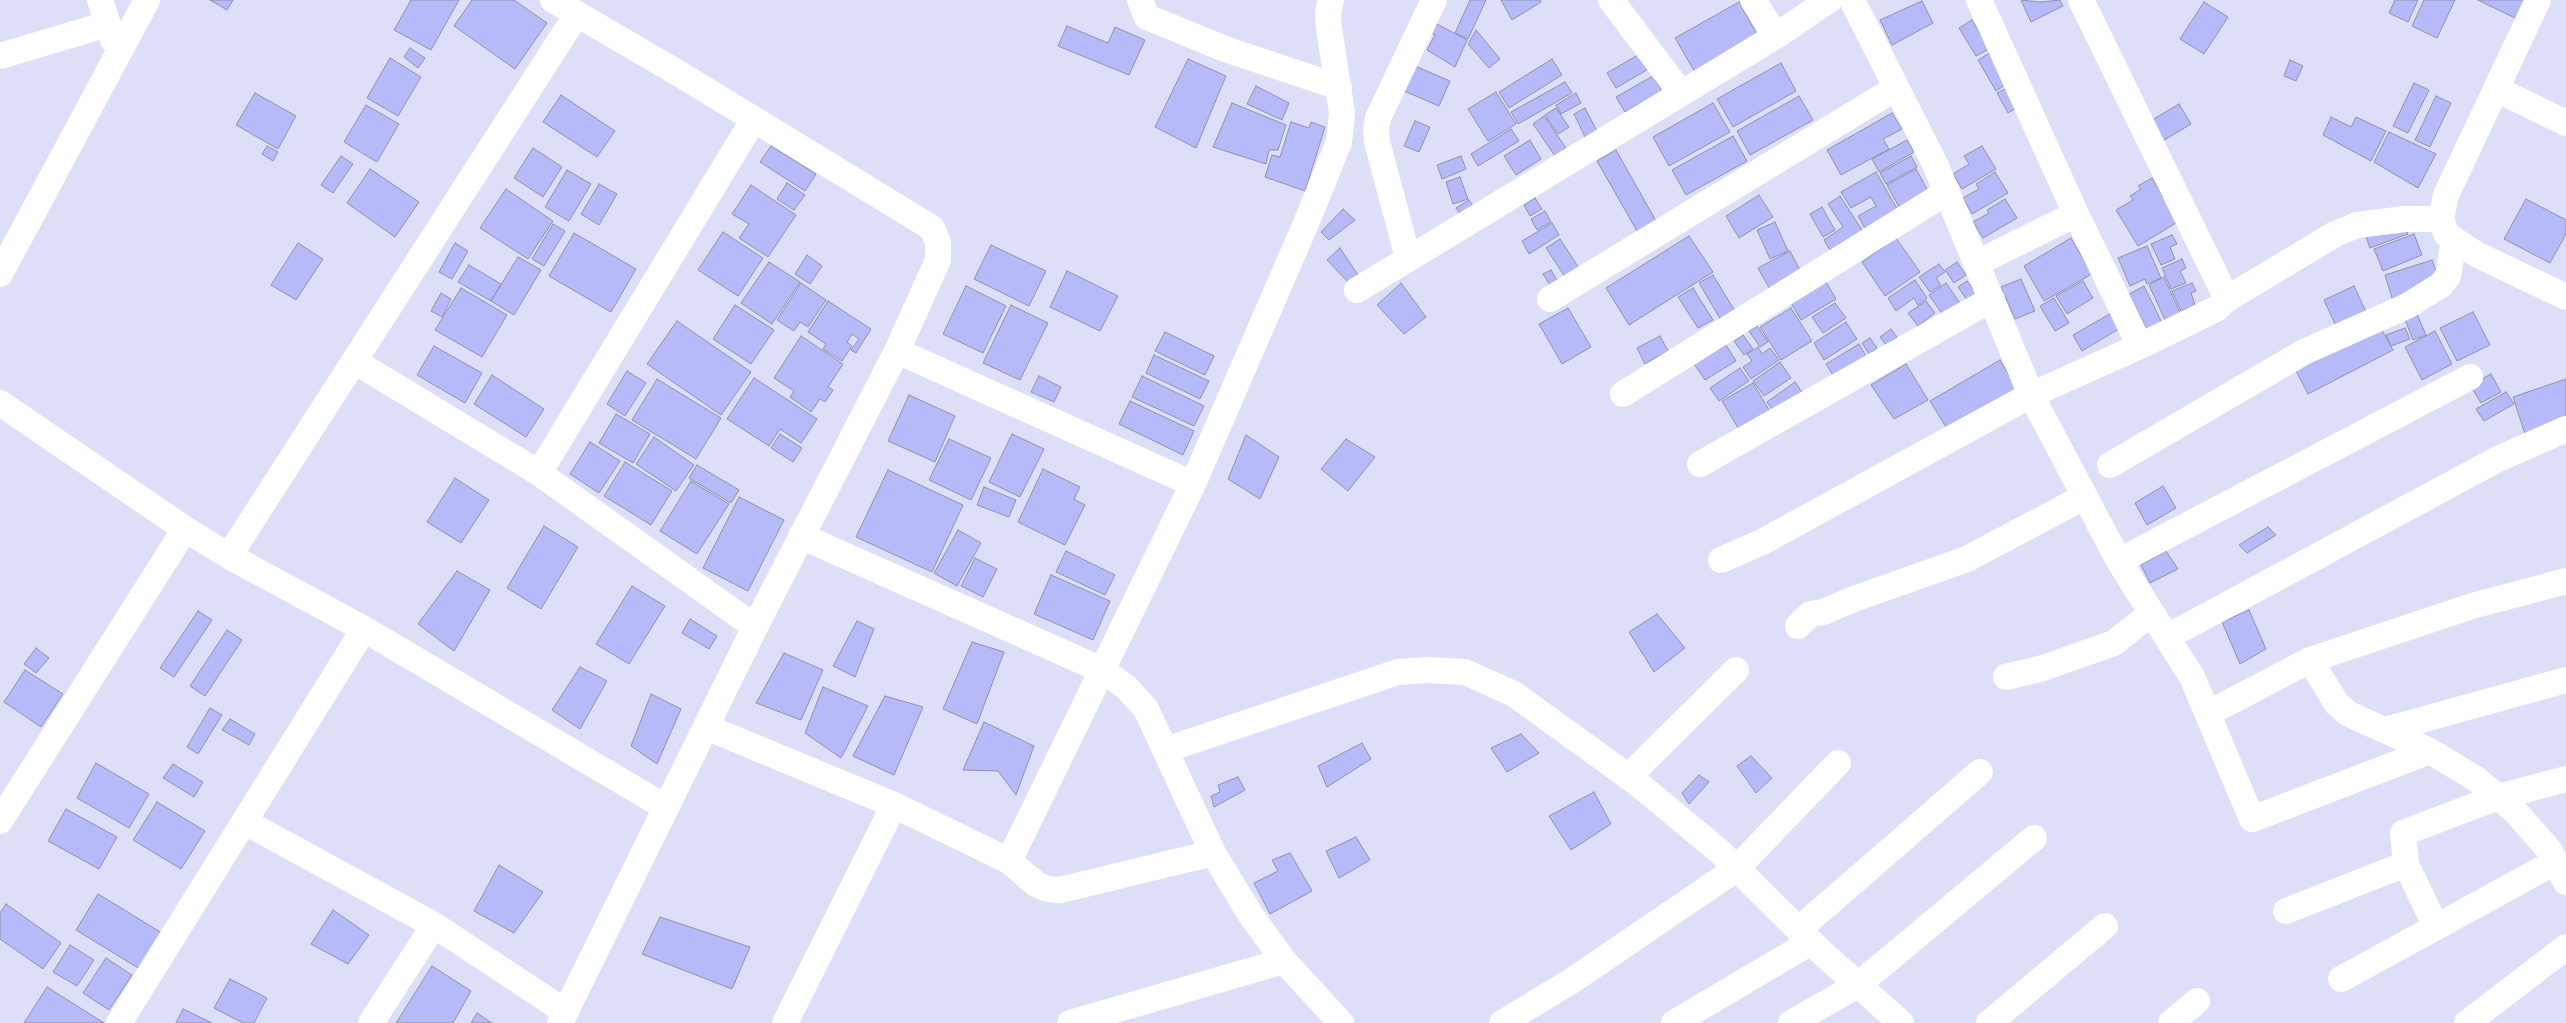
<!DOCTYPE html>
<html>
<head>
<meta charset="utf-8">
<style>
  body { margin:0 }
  canvas { display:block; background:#dddff9 }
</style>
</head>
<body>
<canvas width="2566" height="1023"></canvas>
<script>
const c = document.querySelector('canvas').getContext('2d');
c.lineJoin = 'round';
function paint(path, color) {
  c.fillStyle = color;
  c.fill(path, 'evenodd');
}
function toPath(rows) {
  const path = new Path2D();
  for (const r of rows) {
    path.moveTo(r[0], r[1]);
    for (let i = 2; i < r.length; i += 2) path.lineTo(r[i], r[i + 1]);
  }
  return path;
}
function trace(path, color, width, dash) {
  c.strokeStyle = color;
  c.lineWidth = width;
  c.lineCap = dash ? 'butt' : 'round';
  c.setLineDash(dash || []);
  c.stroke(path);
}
const building = toPath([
  [210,0,233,0,227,10,210,0],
  [411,0,459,0,431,50,394,30,411,0],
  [472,0,514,0,547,23,515,69,454,26,472,0],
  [1470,0,1486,0,1468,39,1455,33,1470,0],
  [1501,0,1540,0,1541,2,1512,20,1501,0],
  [2021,0,2040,2,2060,0,2063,6,2031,22,2021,0],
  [2395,0,2418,0,2408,22,2389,13,2395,0],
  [2424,0,2455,0,2437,38,2412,26,2424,0],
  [2478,0,2526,0,2517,19,2478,0],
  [1922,1,1933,23,1892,45,1880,20,1922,1],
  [1739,2,1759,38,1696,74,1675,38,1739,2],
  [2204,2,2228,17,2204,54,2180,39,2204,2],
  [1972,20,1989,49,1976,56,1959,28,1972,20],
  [1437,24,1467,40,1455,67,1427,50,1435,35,1432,33,1437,24],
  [1067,26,1108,43,1115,27,1145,40,1129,75,1058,46,1067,26],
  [1476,30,1500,59,1489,68,1468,44,1476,30],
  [410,48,425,58,418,68,404,57,410,48],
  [1641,53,1650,68,1616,88,1607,73,1641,53],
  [1990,53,2008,83,1996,91,1978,60,1990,53],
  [390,58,421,77,398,116,367,98,390,58],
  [1188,59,1226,76,1196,148,1155,127,1188,59],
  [1552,59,1562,75,1509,108,1499,92,1552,59],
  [2290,60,2303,66,2296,81,2284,76,2290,60],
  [1781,63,1796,91,1733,127,1717,99,1781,63],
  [1415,66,1450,81,1439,106,1404,91,1415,66],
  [1653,76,1662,91,1625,112,1616,97,1653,76],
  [1565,82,1572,93,1518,124,1511,112,1565,82],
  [2414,83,2429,90,2408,133,2393,126,2414,83],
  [1256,86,1289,103,1282,120,1247,104,1256,86],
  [2007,88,2018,107,2008,113,1997,93,2007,88],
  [1496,92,1516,124,1488,141,1468,109,1496,92],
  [255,93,296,116,278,149,236,125,255,93],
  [1576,93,1581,103,1561,114,1556,105,1576,93],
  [561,95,615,131,597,157,543,122,561,95],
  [1799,96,1813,120,1750,155,1737,131,1799,96],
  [2436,96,2451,103,2430,147,2415,140,2436,96],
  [1232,103,1286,125,1278,150,1269,150,1266,164,1213,147,1232,103],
  [1713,103,1730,132,1669,166,1653,137,1713,103],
  [2179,104,2191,124,2161,142,2149,122,2179,104],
  [366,105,399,124,377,162,344,142,366,105],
  [1556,108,1569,127,1558,134,1545,115,1556,108],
  [1585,108,1597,131,1585,137,1574,114,1585,108],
  [1892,113,1902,129,1883,139,1889,149,1841,175,1827,150,1892,113],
  [1544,116,1566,148,1555,156,1533,124,1544,116],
  [2331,117,2351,127,2356,117,2386,131,2371,161,2323,135,2331,117],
  [1415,121,1430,127,1419,152,1404,146,1415,121],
  [1291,122,1309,128,1311,122,1325,127,1305,191,1265,177,1272,155,1280,157,1291,122],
  [1511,129,1519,141,1478,166,1471,154,1511,129],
  [2389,132,2436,154,2418,188,2374,162,2389,132],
  [1733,136,1747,161,1686,195,1672,170,1733,136],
  [1530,140,1541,159,1516,175,1504,156,1530,140],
  [1907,140,1914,152,1879,172,1872,159,1907,140],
  [267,146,278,152,273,161,262,154,267,146],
  [771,146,816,174,805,191,760,162,771,146],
  [1982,146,1996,169,1962,189,1953,174,1969,164,1964,156,1982,146],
  [533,148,562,167,543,197,514,178,533,148],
  [1616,150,1660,228,1641,238,1597,161,1616,150],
  [341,156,353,164,333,193,321,185,341,156],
  [1461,156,1466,169,1442,179,1437,165,1461,156],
  [1911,156,1917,167,1886,184,1880,173,1911,156],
  [370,169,419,202,395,237,347,203,370,169],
  [1916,169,1928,191,1899,207,1887,185,1916,169],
  [567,170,591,184,569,221,545,207,567,170],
  [1876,172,1899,212,1866,230,1858,216,1876,206,1871,197,1851,208,1841,192,1876,172],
  [1995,172,2008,193,1972,214,1963,198,1979,189,1976,184,1995,172],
  [1460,177,1468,199,1453,204,1446,182,1460,177],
  [2152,178,2178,222,2138,246,2116,210,2133,200,2130,196,2141,189,2138,186,2152,178],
  [787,183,805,195,794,210,777,199,787,183],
  [599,184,617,194,599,225,581,214,599,184],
  [751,185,796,215,768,257,739,238,749,224,732,214,751,185],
  [506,189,553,221,528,259,480,228,506,189],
  [1759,195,1773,217,1739,238,1726,216,1759,195],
  [1840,196,1862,230,1830,250,1824,240,1843,227,1828,204,1840,196],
  [1535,198,1542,209,1530,216,1524,205,1535,198],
  [2005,199,2017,218,1983,238,1973,222,1989,213,1987,210,2005,199],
  [2526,199,2566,220,2566,234,2550,263,2504,239,2526,199],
  [1469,200,1473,206,1460,214,1456,208,1469,200],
  [1822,207,1835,230,1823,237,1810,214,1822,207],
  [1343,209,1355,220,1329,240,1321,232,1343,209],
  [1545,211,1551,222,1537,230,1531,219,1545,211],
  [2403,220,2408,234,2370,248,2365,234,2403,220],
  [1775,222,1788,251,1770,259,1757,230,1775,222],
  [1552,223,1559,235,1529,254,1522,241,1552,223],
  [553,224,565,231,544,266,532,259,553,224],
  [723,232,763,258,738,296,698,270,723,232],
  [574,233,636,269,611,312,549,276,574,233],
  [2414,234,2422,255,2383,271,2374,249,2414,234],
  [2172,235,2177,244,2170,247,2175,259,2161,265,2151,244,2172,235],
  [1689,236,1713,272,1629,325,1606,288,1689,236],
  [1896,238,1920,272,1885,296,1862,262,1896,238],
  [2071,238,2092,274,2044,301,2024,266,2071,238],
  [1560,239,1581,271,1567,280,1546,248,1560,239],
  [298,243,323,259,296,300,271,285,298,243],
  [455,243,468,251,452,279,439,272,455,243],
  [991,245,1046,271,1029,306,974,279,991,245],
  [2147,246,2161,278,2147,284,2145,279,2130,286,2118,258,2147,246],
  [1340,248,1358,275,1348,282,1327,260,1340,248],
  [1790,251,1803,276,1772,293,1758,268,1790,251],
  [807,255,822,266,810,284,795,274,807,255],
  [518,257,541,270,514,315,491,301,518,257],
  [2182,259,2186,268,2180,271,2186,283,2171,289,2162,268,2182,259],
  [2432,260,2441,285,2393,301,2385,275,2432,260],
  [769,262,800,282,772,324,741,303,769,262],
  [1957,262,1966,275,1954,283,1945,270,1957,262],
  [1939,264,1945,272,1936,278,1941,285,1930,292,1919,277,1939,264],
  [469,265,501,284,491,301,458,282,469,265],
  [1551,270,1559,284,1552,288,1543,274,1551,270],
  [1067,271,1118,296,1100,331,1050,307,1067,271],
  [1713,275,1735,311,1721,320,1699,283,1713,275],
  [2164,277,2181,315,2166,322,2149,285,2164,277],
  [2021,279,2035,311,2015,319,2001,287,2021,279],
  [1915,280,1927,298,1918,305,1914,298,1896,311,1888,298,1915,280],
  [1967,281,1976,293,1967,300,1958,287,1967,281],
  [2083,281,2093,298,2067,314,2056,296,2083,281],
  [1826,282,1836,299,1801,320,1791,303,1826,282],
  [801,283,826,300,808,327,800,322,794,331,777,320,801,283],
  [1401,283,1426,317,1404,334,1377,305,1401,283],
  [1946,283,1960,303,1943,315,1929,295,1946,283],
  [2192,283,2196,291,2191,293,2195,305,2181,311,2172,291,2192,283],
  [966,286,1006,306,983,353,943,334,966,286],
  [2144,286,2163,325,2148,332,2129,294,2144,286],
  [2354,286,2366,312,2336,326,2324,300,2354,286],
  [461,288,507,315,482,357,435,330,461,288],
  [1693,288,1713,320,1698,328,1678,297,1693,288],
  [441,293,451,299,442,317,431,311,441,293],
  [2054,298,2069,323,2055,331,2040,306,2054,298],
  [828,301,871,329,856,353,851,350,859,339,852,334,847,342,852,346,842,361,823,349,826,344,808,332,828,301],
  [1926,301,1935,313,1918,326,1908,313,1926,301],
  [1835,303,1846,318,1823,333,1812,317,1835,303],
  [735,305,774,330,751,364,713,339,735,305],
  [1011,305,1048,323,1020,380,983,363,1011,305],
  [1568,308,1591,347,1562,364,1539,324,1568,308],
  [1791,308,1812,341,1781,360,1760,327,1791,308],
  [2115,311,2124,326,2082,351,2073,335,2115,311],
  [2416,312,2426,335,2413,340,2404,317,2416,312],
  [2473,312,2490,345,2457,361,2440,328,2473,312],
  [677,321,751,372,721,415,647,364,677,321],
  [1846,322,1857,339,1824,360,1814,343,1846,322],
  [2378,323,2393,350,2308,394,2294,367,2378,323],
  [1757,326,1768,342,1760,347,1749,331,1757,326],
  [2405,328,2410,339,2391,346,2386,335,2405,328],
  [1891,329,1897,337,1886,345,1880,337,1891,329],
  [2435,331,2452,364,2422,380,2405,347,2435,331],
  [1165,332,1214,356,1205,375,1155,351,1165,332],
  [1743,335,1753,349,1744,355,1734,341,1743,335],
  [801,336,843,364,828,387,833,390,825,402,820,399,811,412,790,397,794,391,774,378,801,336],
  [1660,336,1668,351,1645,364,1637,348,1660,336],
  [1870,338,1877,348,1869,354,1862,343,1870,338],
  [1859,344,1866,356,1833,375,1826,364,1859,344],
  [1726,345,1736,361,1705,380,1694,364,1726,345],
  [434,346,482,373,465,403,417,375,434,346],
  [1758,347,1762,354,1770,348,1779,360,1751,379,1743,367,1752,361,1747,354,1758,347],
  [1154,355,1209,381,1200,399,1146,373,1154,355],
  [2000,360,2022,397,1952,437,1930,401,2000,360],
  [1780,362,1791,378,1764,396,1753,381,1780,362],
  [1906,364,1928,400,1894,419,1871,385,1906,364],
  [1740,368,1749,381,1719,401,1710,388,1740,368],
  [627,371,646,383,625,416,607,404,627,371],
  [2491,374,2501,392,2481,403,2470,385,2491,374],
  [492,375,544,409,526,437,474,404,492,375],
  [1039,376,1061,387,1054,402,1031,392,1039,376],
  [1142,376,1204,406,1194,426,1132,397,1142,376],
  [754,378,817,419,801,443,780,429,769,446,727,419,754,378],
  [657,379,721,418,696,459,632,420,657,379],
  [2566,379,2566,419,2525,434,2513,397,2566,379],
  [1795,382,1804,395,1776,415,1767,402,1795,382],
  [1753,383,1772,415,1741,433,1722,401,1753,383],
  [2506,392,2514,404,2484,421,2476,409,2506,392],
  [909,395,955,416,935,462,888,441,909,395],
  [1130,401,1194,431,1183,455,1119,424,1130,401],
  [616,414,650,434,633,463,599,443,616,414],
  [780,434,802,448,793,462,771,448,780,434],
  [1012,434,1044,449,1020,497,989,482,1012,434],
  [1246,435,1279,457,1260,499,1228,479,1246,435],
  [654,437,694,465,676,491,636,464,654,437],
  [949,439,991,458,971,500,929,480,949,439],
  [1346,439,1375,457,1348,491,1321,469,1346,439],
  [590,442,620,461,599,493,570,474,590,442],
  [625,462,672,491,651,525,604,496,625,462],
  [697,465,739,490,731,503,689,478,697,465],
  [1043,469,1080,487,1074,499,1085,505,1065,545,1018,522,1043,469],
  [888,470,963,505,932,572,856,537,888,470],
  [455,478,489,500,461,543,427,522,455,478],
  [691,481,729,504,697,554,660,531,691,481],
  [2163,486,2176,508,2147,525,2135,503,2163,486],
  [984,487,1016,500,1009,517,977,505,984,487],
  [739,497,784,520,748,591,703,568,739,497],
  [544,526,578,547,541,609,507,588,544,526],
  [2268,527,2276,535,2247,553,2239,545,2268,527],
  [958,530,981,543,957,586,934,573,958,530],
  [1066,551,1115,575,1105,595,1056,572,1066,551],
  [2166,551,2178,569,2150,583,2141,565,2166,551],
  [975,558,997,569,983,597,961,586,975,558],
  [457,571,490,590,454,651,418,624,457,571],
  [1051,575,1110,601,1093,640,1034,614,1051,575],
  [632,586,665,606,629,664,596,644,632,586],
  [2249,610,2266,649,2240,664,2222,622,2249,610],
  [198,611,212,620,174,677,160,668,198,611],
  [1657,614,1685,648,1654,672,1629,632,1657,614],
  [690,619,717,636,709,649,682,633,690,619],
  [857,621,874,629,855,677,833,666,857,621],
  [227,630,242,640,205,696,190,686,227,630],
  [972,642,1004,652,977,724,943,709,972,642],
  [36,648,49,658,36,673,24,664,36,648],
  [784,653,823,670,801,720,756,703,784,653],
  [580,667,607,681,580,729,552,710,580,667],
  [25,670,63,694,41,727,4,702,25,670],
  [823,687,868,706,841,758,805,733,823,687],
  [651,694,681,709,657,764,631,746,651,694],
  [885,696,923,707,894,775,853,756,885,696],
  [210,708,222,715,198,754,187,747,210,708],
  [230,719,255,734,249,745,222,730,230,719],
  [984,722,1034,746,1016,795,998,771,963,770,984,722],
  [1521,734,1539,753,1507,772,1491,748,1521,734],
  [1362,743,1371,759,1327,787,1318,766,1362,743],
  [1751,756,1772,778,1756,793,1737,766,1751,756],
  [96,763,149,794,129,828,77,798,96,763],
  [173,764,203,782,194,797,163,778,173,764],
  [1699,775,1709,782,1689,804,1682,793,1699,775],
  [1238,777,1245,790,1214,807,1211,796,1220,792,1218,785,1238,777],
  [1594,792,1611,824,1571,850,1549,816,1594,792],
  [157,802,205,831,181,869,133,840,157,802],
  [66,809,117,837,99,869,48,841,66,809],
  [1356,837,1370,860,1339,878,1326,851,1356,837],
  [1290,853,1312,891,1270,914,1254,883,1278,871,1272,860,1290,853],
  [499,865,543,892,514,933,474,911,499,865],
  [98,894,162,933,140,969,76,930,98,894],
  [6,904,61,943,43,969,0,939,0,913,6,904],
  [333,910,369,935,348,964,311,944,333,910],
  [660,917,750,947,732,989,642,954,660,917],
  [70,945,94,960,77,986,53,972,70,945],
  [106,958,132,975,109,1010,83,993,106,958],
  [432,966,471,991,453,1023,396,1023,432,966],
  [230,979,267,998,254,1023,243,1023,214,1008,230,979],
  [47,987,104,1023,24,1023,47,987],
  [183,1009,212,1023,176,1023,183,1009],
  [477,1013,492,1023,471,1023,477,1013]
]);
paint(building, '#b7baf8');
trace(building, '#8f91a9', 1);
trace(toPath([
  [100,0,113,40],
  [553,0,683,76,932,228,938,242,938,260,897,351,755,627,560,1023],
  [1140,0,1147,17,1225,49,1339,87],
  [1611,0,1681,93],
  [1753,0,1776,36],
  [1852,0,1935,164,2031,395,2119,561,2192,677,2252,819,2430,751],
  [1979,0,2076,214,2140,346],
  [2538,0,2446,195,2441,219,2447,235,2476,254,2566,297],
  [0,56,108,24],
  [2496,89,2566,123],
  [1408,258,1377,142,1376,128,1378,118,1434,0],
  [1977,263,2076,214],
  [0,274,147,0],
  [1357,290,1776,36,1829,0],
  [1550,299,1896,88],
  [2227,299,2335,234,2357,225,2405,219,2441,219],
  [897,351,1193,484],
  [354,361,539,473,755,627],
  [1623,394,1947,192],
  [0,403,185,529,229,556,364,629,665,807],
  [1700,464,1992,299],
  [2110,465,2304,352,2407,306,2441,285,2448,276,2454,239],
  [539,473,754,119],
  [801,536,1102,670,1126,687,1146,709,1213,853,1250,914,1284,961,1341,1023],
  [229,556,577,14],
  [1721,560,1762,542,2031,395,2140,346,2216,309,2227,299,2081,0],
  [2119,561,2470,377],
  [1798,626,1810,614,1823,612,1854,599,1967,559,2084,497],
  [2169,636,2498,459,2566,429],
  [2310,660,2337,704,2349,714,2430,751,2476,779,2515,811,2549,850,2566,882],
  [2006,677,2040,669,2114,643,2150,614],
  [2209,713,2310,660,2472,606,2566,581],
  [706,727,894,805,1009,861,1036,884,1047,889,1060,890,1213,853],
  [2385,730,2566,680],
  [1165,750,1398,672,1425,670,1465,672,1514,694,1637,783,1719,851,1819,950,1901,1023],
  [1628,777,1736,670],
  [0,821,185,529],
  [245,822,434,925,566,1012],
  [1009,861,1193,484,1307,221,1339,142,1342,113,1329,28,1328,12,1331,0],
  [2406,864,2403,833,2498,797,2566,779],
  [2286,911,2406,864,2436,927],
  [1798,930,1980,772],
  [2341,979,2555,862],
  [119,1023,364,629],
  [371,1023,434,925],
  [785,1023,894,805],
  [1070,1023,1284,961],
  [1502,1023,1573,980,1736,869,1838,763],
  [1674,1023,1811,942],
  [1791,1023,1858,985,2034,838],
  [1989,1023,2105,926],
  [2171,1023,2197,1001],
  [2467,1023,2566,947]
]), '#fff', 26);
</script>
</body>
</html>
